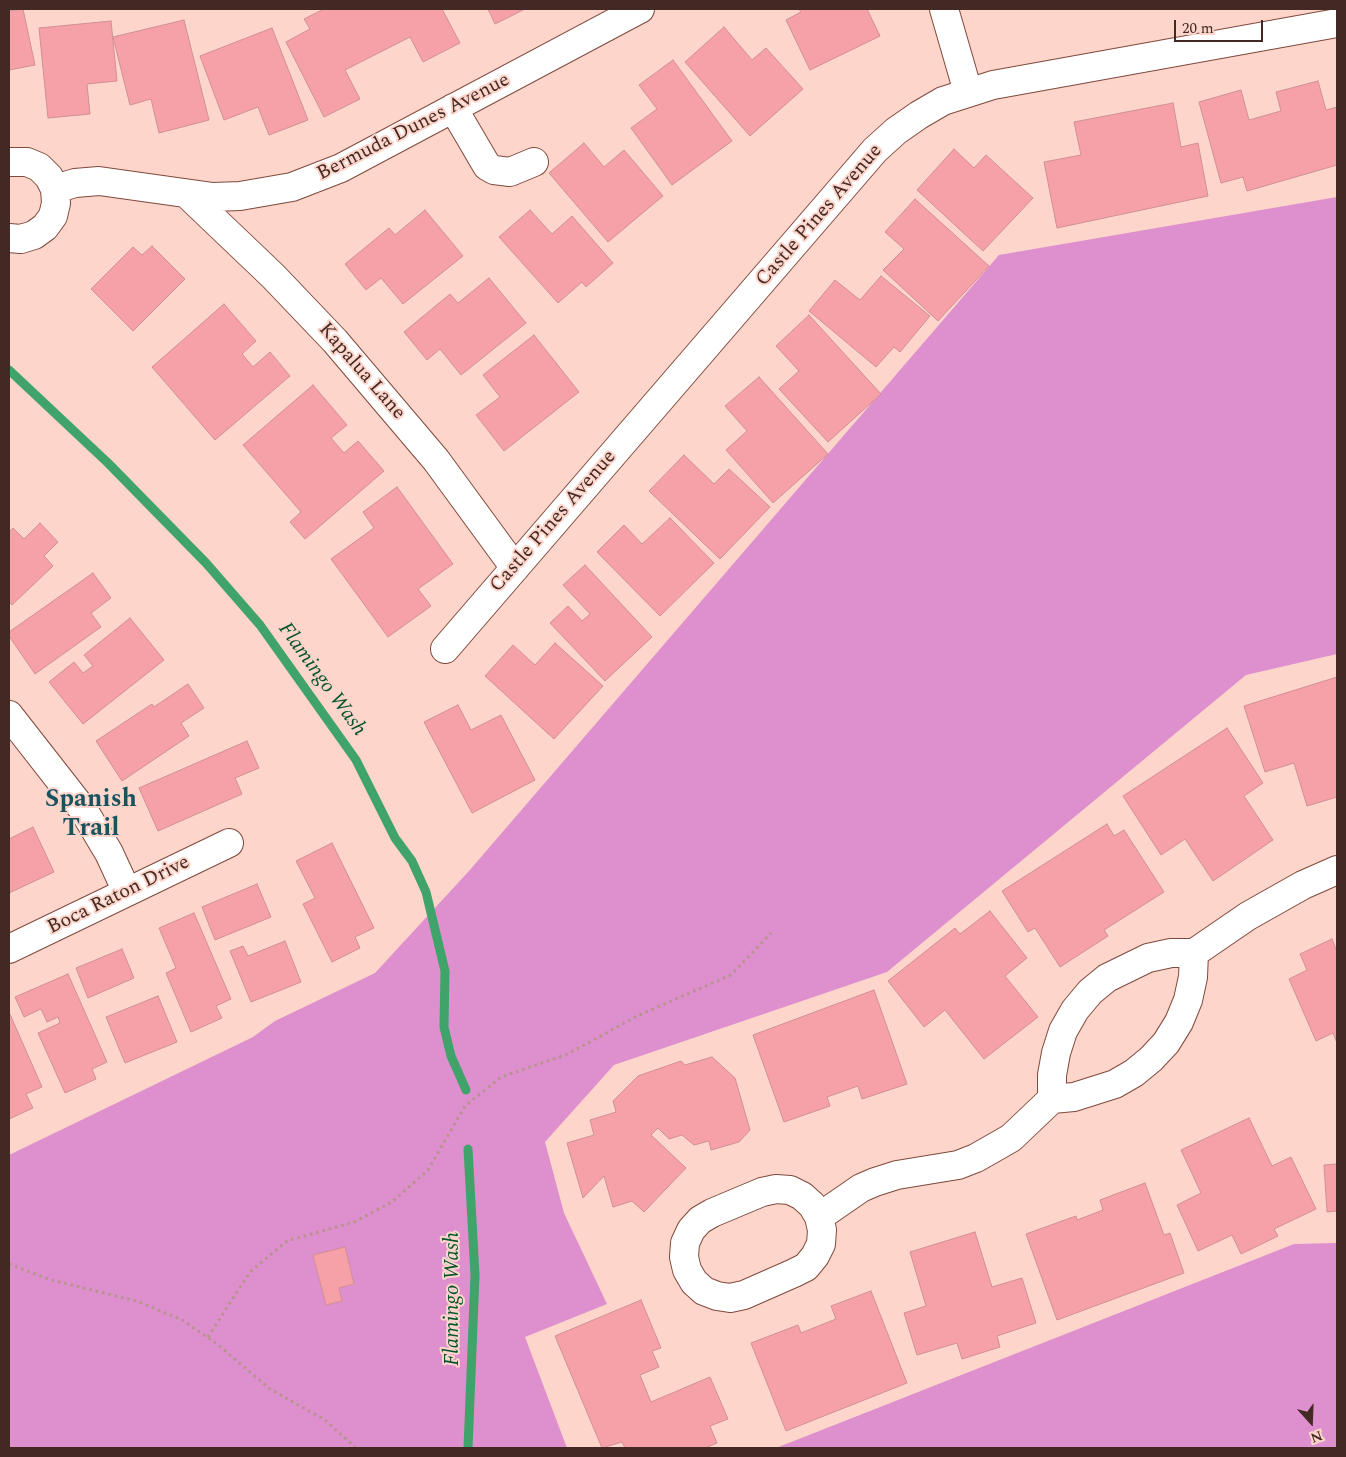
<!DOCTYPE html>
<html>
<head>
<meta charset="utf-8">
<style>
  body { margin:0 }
  #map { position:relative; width:1346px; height:1457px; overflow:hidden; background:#fdd5cb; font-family:Spectral,serif }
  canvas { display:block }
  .frame { position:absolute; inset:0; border:10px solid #422923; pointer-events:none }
  .north { position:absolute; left:1286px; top:1397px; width:50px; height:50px; -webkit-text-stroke:4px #fdd5cb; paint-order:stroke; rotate:160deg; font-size:14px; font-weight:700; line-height:20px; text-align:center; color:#422923 }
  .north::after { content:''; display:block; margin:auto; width:18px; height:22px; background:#422923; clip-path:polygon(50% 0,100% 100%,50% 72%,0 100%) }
  .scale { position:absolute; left:1174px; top:20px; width:89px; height:22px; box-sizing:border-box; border:2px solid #422923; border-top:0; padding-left:6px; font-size:15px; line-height:18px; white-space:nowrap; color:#422923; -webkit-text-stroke:4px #fdd5cb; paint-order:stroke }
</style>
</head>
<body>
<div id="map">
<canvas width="1346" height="1457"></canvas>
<div class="frame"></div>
<div class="north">N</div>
<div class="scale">20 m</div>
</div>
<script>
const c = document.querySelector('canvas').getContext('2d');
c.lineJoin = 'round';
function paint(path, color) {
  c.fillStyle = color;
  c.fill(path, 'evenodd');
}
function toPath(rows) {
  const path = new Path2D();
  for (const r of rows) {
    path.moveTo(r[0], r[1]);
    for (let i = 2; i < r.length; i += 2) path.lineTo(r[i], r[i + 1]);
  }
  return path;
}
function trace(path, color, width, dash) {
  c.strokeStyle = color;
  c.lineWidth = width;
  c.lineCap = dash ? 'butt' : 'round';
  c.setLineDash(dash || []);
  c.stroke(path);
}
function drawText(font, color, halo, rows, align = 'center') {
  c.font = font + ' Spectral,serif';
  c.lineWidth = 4;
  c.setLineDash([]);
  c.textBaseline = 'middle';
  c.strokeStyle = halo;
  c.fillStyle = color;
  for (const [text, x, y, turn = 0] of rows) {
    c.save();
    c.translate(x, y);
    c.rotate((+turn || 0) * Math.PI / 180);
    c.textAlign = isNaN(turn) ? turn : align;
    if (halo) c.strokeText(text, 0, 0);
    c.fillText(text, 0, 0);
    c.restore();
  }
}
paint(toPath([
  [1337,197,1337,654,1246,675,887,972,614,1065,545,1142,564,1213,607,1304,525,1337,567,1448,9,1448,9,1155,253,1037,275,1021,375,973,469,871,999,255],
  [1337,1243,1337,1448,776,1448,1294,1244]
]), '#de8fcd');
trace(toPath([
  [9,370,108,463,206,563,260,625,356,760,395,838,412,861,426,892,445,971,444,1027,451,1056,466,1090],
  [468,1149,475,1275,468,1448]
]), '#40a36a', 9);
const building = toPath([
  [23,9,35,65,9,70,9,11,23,9],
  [324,9,442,9,460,43,423,62,410,37,345,70,360,99,324,117,286,42,310,29,304,19,324,9],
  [488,9,525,9,495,24,488,9],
  [799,9,867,9,880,36,810,70,786,20,801,12,799,9],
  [184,20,209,120,159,133,151,99,130,105,113,37,184,20],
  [111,21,117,81,87,84,90,114,48,118,39,28,111,21],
  [724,27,752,60,766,48,803,89,750,136,685,62,724,27],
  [272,28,308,120,269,135,258,107,224,120,200,56,272,28],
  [673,60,732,141,672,185,631,128,657,109,639,85,673,60],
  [1318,81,1326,110,1337,107,1337,165,1247,191,1243,177,1221,183,1199,102,1241,90,1249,120,1281,111,1276,92,1318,81],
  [1173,103,1181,147,1198,143,1208,196,1057,228,1044,162,1081,155,1074,122,1173,103],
  [584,143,604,167,624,150,663,196,608,242,549,173,584,143],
  [954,149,974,168,986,155,1033,198,983,251,917,190,954,149],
  [915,199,989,266,938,321,883,270,904,249,885,232,915,199],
  [425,210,463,256,403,304,381,278,366,290,345,264,389,228,395,235,425,210],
  [530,210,552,234,572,216,613,263,586,287,582,282,558,303,499,237,530,210],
  [152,246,185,279,133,331,91,289,133,247,142,255,152,246],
  [881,276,930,316,900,352,894,347,876,367,809,311,835,280,860,300,881,276],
  [489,278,526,323,461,375,440,349,427,360,404,332,450,294,458,303,489,278],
  [224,304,256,341,242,354,253,367,270,352,290,376,215,440,152,367,224,304],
  [809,315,881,394,828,442,779,389,799,371,776,346,809,315],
  [534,335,579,392,504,451,476,415,500,397,483,375,534,335],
  [759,377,828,454,773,503,726,450,747,431,725,406,759,377],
  [313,385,347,425,331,438,344,453,358,441,384,471,305,539,290,522,301,512,243,445,313,385],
  [684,455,714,484,729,469,770,507,720,559,649,491,684,455],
  [397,487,453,564,418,589,431,606,388,637,331,559,374,528,363,512,397,487],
  [670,518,714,563,660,616,597,552,624,525,642,544,670,518],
  [40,523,58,542,44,556,53,566,12,605,9,601,9,532,13,528,24,539,40,523],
  [585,565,652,637,605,681,550,623,568,606,582,621,590,614,563,585,585,565],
  [93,573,111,598,91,613,101,627,35,674,9,636,9,632,93,573],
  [130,618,164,660,83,724,49,682,74,662,83,673,93,666,84,655,130,618],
  [555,643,603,686,554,739,485,676,513,645,535,665,555,643],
  [1337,677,1337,797,1307,806,1294,763,1265,772,1244,706,1337,677],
  [188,684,204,708,181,723,189,736,122,781,96,741,152,704,154,707,188,684],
  [458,705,471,730,501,715,535,780,472,813,424,722,458,705],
  [1227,728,1263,783,1244,796,1273,840,1213,881,1185,839,1161,855,1123,796,1227,728],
  [247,741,259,768,235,778,242,794,158,831,139,788,247,741],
  [1107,824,1114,836,1124,830,1164,892,1104,930,1108,936,1060,967,1035,928,1028,932,1002,891,1107,824],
  [33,827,54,872,9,893,9,839,33,827],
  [332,843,374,928,355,937,360,948,332,962,303,904,315,898,296,861,332,843],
  [257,884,271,917,215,940,202,907,257,884],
  [990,911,1027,958,1005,976,1038,1017,984,1059,945,1010,924,1027,888,981,955,928,960,934,990,911],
  [194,913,231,999,216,1006,222,1018,191,1032,166,973,176,968,159,928,194,913],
  [1332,939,1337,952,1337,1043,1333,1033,1316,1041,1289,979,1307,970,1300,954,1332,939],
  [285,941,301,982,251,1002,230,951,243,946,248,956,285,941],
  [122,949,134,978,88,998,76,968,122,949],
  [68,974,107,1062,92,1069,96,1079,65,1093,38,1033,60,1023,58,1017,47,1022,41,1009,24,1017,15,997,68,974],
  [874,990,907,1084,862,1099,858,1086,827,1097,830,1106,784,1122,753,1035,874,990],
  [158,996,177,1042,125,1063,106,1017,158,996],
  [9,1012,42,1087,26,1094,33,1108,9,1119,9,1012],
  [712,1057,735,1078,750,1130,739,1142,711,1150,709,1141,694,1145,682,1135,669,1139,658,1128,651,1135,686,1168,644,1212,632,1201,613,1207,604,1176,583,1198,567,1143,594,1135,590,1120,616,1112,613,1101,638,1076,681,1061,685,1065,712,1057],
  [1249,1118,1272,1166,1291,1157,1316,1209,1274,1229,1278,1236,1241,1254,1232,1235,1198,1251,1177,1205,1201,1193,1181,1150,1249,1118],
  [1337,1164,1337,1211,1327,1212,1324,1165,1337,1164],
  [1145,1183,1164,1235,1170,1233,1184,1273,1057,1320,1026,1234,1076,1216,1077,1220,1103,1210,1100,1200,1145,1183],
  [975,1232,992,1287,1022,1278,1036,1323,997,1336,1000,1347,962,1359,957,1343,917,1355,904,1313,926,1306,910,1252,975,1232],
  [345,1247,354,1284,339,1288,342,1301,326,1305,313,1255,345,1247],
  [871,1291,907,1383,786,1431,751,1343,798,1325,801,1333,836,1319,831,1306,871,1291],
  [641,1300,661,1348,652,1351,659,1367,640,1375,651,1402,710,1377,728,1419,710,1426,717,1443,705,1448,625,1448,622,1442,602,1448,555,1336,641,1300]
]);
paint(building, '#f6a1a7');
trace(building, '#d08f94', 1);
const minor = toPath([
  [944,9,968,92],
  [453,108,487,166,494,170,510,172,534,162],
  [9,162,27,162,39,167,49,177,55,189,56,203,53,216,45,227,34,235,21,239,9,238],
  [55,189,75,183,99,181,213,197,240,196,292,187,341,168,640,9],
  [187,194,273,276,335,341,436,460,515,568],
  [445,649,875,150,896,131,919,115,943,101,993,85,1337,23],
  [9,715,84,811,109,853,127,892],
  [9,949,229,843],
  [1052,1099,1074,1097,1115,1084,1134,1073,1151,1059,1166,1043,1179,1022,1188,1000,1193,977,1194,953],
  [776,1189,790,1190,802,1196,812,1205,819,1217,822,1230,821,1244,815,1256,806,1267,794,1273,744,1295,730,1298,717,1296,704,1291,694,1282,687,1270,684,1257,685,1243,691,1230,700,1220,712,1213,762,1192,776,1189],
  [819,1217,861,1188,875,1182,897,1175,958,1165,976,1158,1011,1138,1052,1099,1052,1075,1056,1053,1063,1031,1075,1010,1090,992,1107,978,1148,958,1171,953,1194,953,1248,916,1303,885,1337,870]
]);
trace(minor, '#80493b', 30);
trace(toPath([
  [9,1264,51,1280,137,1301,184,1321,217,1344,270,1389,325,1420,356,1448],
  [208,1337,250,1272,287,1241,354,1222,392,1202,428,1170,465,1106,501,1077,568,1054,639,1015,731,975,771,933]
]), '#b6948b', 3, [2.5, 4]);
trace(minor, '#fff', 28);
drawText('20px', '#422923', '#fdd5cb', [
  ["Bermuda Dunes Avenue",414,128,-27],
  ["Castle Pines Avenue",820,216,-49],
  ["Kapalua Lane",361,372,49],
  ["Castle Pines Avenue",554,522,-49],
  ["Boca Raton Drive",119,896,-26]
]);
drawText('italic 21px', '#04532d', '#fdd5cb', [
  ["Flamingo Wash",321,680,54],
  ["Flamingo Wash",454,1299,-90]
]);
drawText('bold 25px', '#1a525e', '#fdd5cb', [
  ["Spanish",91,801],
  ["Trail",91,830]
]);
</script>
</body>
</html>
